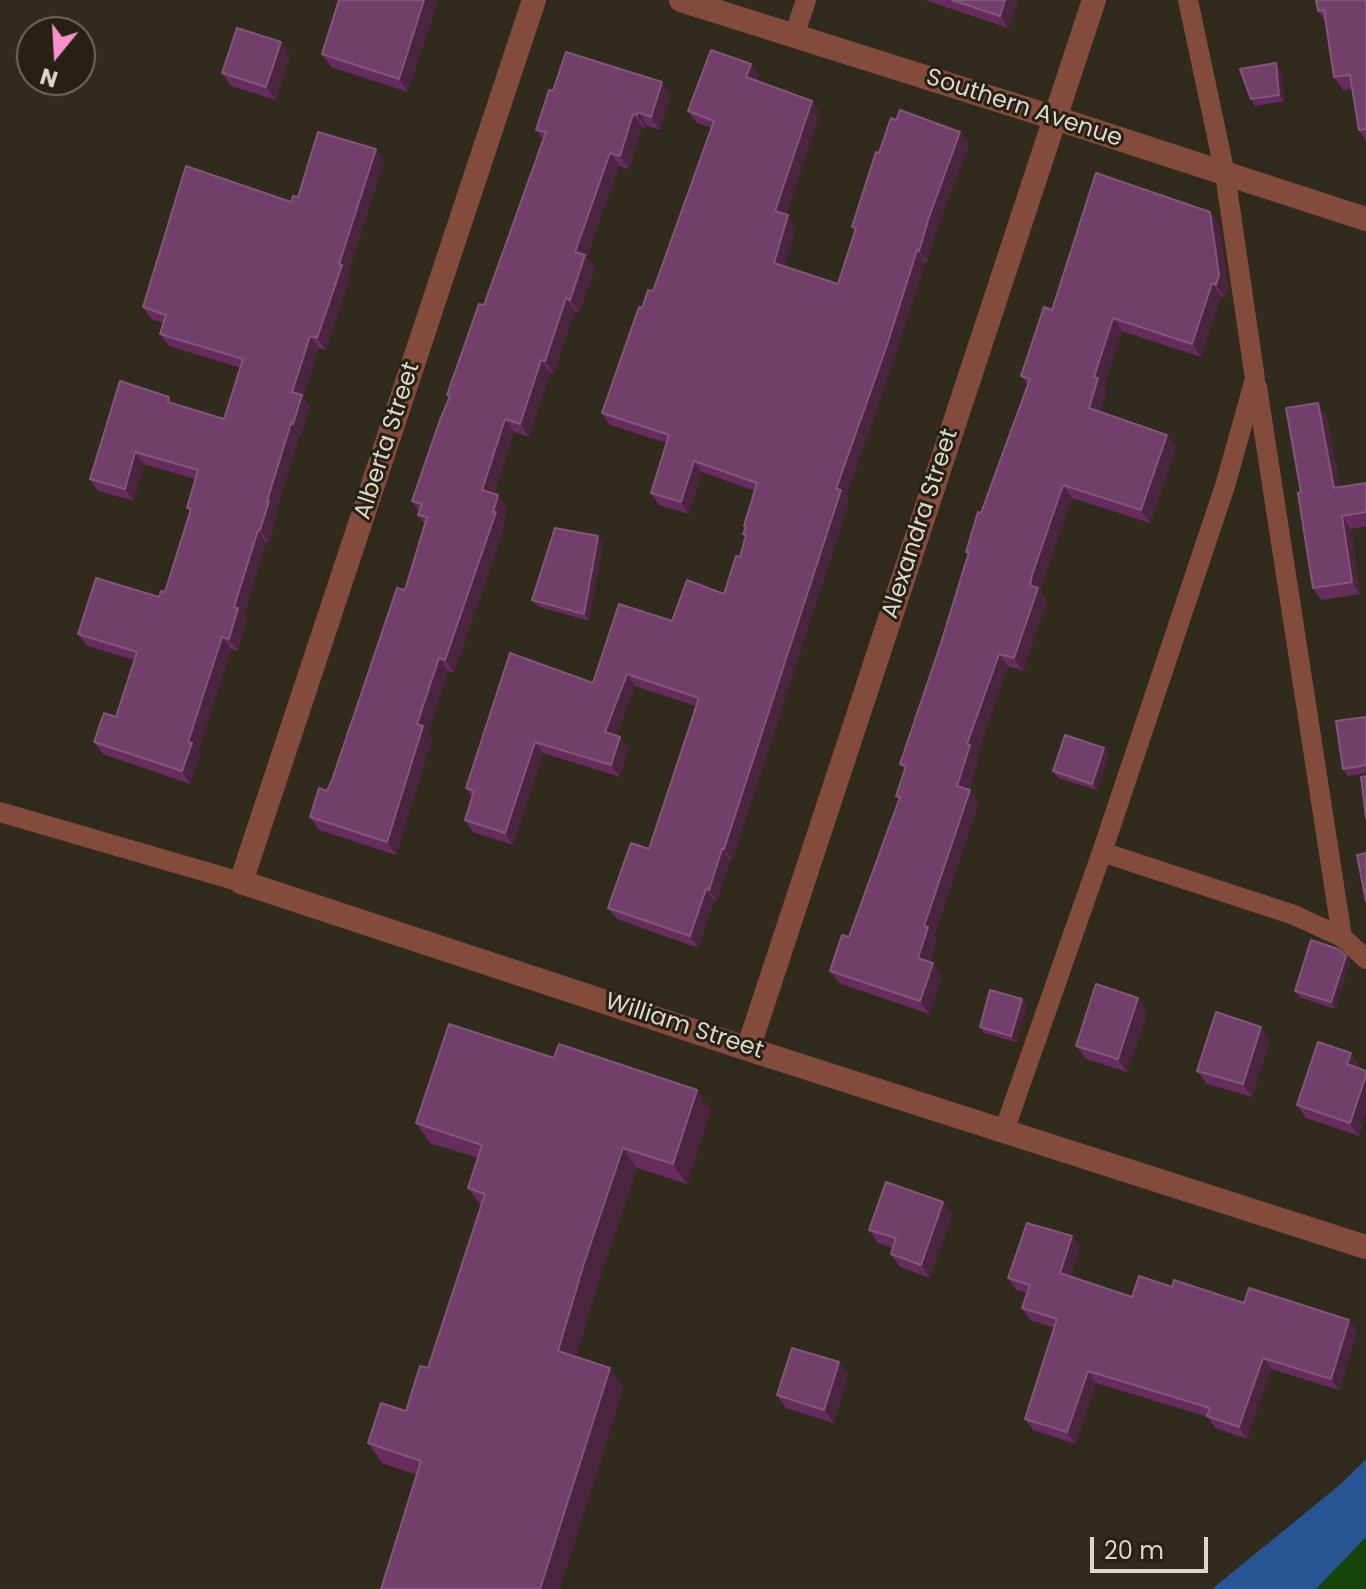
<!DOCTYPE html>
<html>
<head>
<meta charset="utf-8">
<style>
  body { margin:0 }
  #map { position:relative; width:1366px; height:1589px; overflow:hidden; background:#312b1d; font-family:Poppins,sans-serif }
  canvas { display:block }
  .north { position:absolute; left:16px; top:16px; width:80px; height:80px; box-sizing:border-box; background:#272113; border:2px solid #6f695e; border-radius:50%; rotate:198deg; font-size:22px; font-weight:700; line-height:32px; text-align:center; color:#dbd6ce }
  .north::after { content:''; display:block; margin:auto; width:28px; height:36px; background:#f890cb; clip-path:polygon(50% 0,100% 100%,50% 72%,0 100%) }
  .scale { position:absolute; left:1090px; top:1537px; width:118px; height:36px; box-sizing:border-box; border:4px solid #dbd6ce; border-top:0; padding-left:10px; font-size:24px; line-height:28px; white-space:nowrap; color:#dbd6ce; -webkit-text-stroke:6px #272113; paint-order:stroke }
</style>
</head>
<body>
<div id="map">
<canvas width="1366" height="1589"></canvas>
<div class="north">N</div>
<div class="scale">20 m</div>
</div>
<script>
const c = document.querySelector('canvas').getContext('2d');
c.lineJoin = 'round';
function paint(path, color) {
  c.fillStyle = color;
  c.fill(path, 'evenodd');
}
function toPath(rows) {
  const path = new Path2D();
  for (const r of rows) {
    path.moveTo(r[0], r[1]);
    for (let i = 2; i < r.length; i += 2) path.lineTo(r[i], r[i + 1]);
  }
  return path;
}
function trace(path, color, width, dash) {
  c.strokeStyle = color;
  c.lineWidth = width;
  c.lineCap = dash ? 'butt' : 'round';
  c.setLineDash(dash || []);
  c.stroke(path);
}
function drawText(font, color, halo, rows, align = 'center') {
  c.font = font + ' Poppins,sans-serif';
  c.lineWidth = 6;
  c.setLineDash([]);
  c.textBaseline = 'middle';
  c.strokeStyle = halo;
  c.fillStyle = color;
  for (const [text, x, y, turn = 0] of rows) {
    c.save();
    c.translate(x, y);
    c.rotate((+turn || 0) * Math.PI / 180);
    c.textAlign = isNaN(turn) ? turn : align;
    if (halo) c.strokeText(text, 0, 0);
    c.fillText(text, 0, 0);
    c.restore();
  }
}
paint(toPath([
  [1366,1537,1366,1589,1316,1589]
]), '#16440a');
paint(toPath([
  [1366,1459,1366,1537,1316,1589,1212,1589,1342,1483]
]), '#275593');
trace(toPath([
  [794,36,806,0],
  [1257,387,1342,937],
  [0,812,241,882],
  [1102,852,1294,915,1342,937,1366,959],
  [1004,1131,1102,852,1225,486,1255,379,1225,174,1188,0]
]), '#824b3c', 20);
trace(toPath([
  [534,0,241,882,748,1049,1366,1247],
  [681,0,1055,118,1366,219],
  [748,1049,1094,0]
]), '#824b3c', 24);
paint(toPath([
  [438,0,408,92,331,67,322,54],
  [925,0,1018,0,1008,28],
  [1366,0,1366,140,1359,130,1352,89,1343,90,1334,77,1326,23,1318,11],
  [290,55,276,100,231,86,222,73],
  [751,64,759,76,757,81,820,113,786,215,796,227,784,267,838,284,855,232,852,227,879,153,969,144,937,229,927,262,925,262,895,356,846,497,849,502,732,861,730,860,717,901,714,900,698,948,617,919,608,908,649,849,696,706,635,686,616,736,620,737,628,748,620,777,543,753,513,845,473,832,465,820,472,797,466,788,593,683,672,621,724,594,740,557,746,537,743,534,745,527,744,526,755,491,702,472,689,514,659,505,651,493,667,443,610,425,602,413,642,308,653,291,712,128,697,123,688,111],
  [1281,70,1284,101,1255,106,1251,99],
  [553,91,671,95,660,130,647,126,646,128,642,127,629,169,619,166,587,257,595,268,579,313,575,311,554,374,550,373,529,437,514,432,494,494,507,508,503,522,505,525,454,673,448,671,428,733,432,739,396,855,319,830,310,817,327,791,332,780,405,590,425,524,418,515,419,511,412,501,449,398,447,395,484,305,543,139,536,130],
  [384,161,348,274,350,277,326,350,319,348,303,397,310,407,301,436,300,435,276,511,278,513,269,543,266,542,244,616,247,620,238,651,231,649,198,752,200,755,190,784,103,754,94,742,116,717,134,660,87,646,78,634,159,597,165,592,190,512,187,508,195,479,144,464,134,501,98,491,90,479,174,404,224,419,241,368,169,346,160,334,164,323,151,319,143,307,298,197],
  [1219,225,1228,287,1225,298,1221,296,1201,357,1122,331,1104,386,1107,391,1100,412,1167,435,1176,448,1150,523,1072,498,1041,587,1040,592,1047,601,1023,671,1008,666,977,755,979,758,969,790,979,803,934,936,937,940,930,962,942,976,929,1014,839,983,830,971,849,937,899,800,896,796,905,770,900,764,941,643,968,555,966,552,1028,385,1021,376,1052,310],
  [1326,415,1340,487,1366,483,1366,526,1351,529,1360,594,1321,600,1313,588,1301,492],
  [603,543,589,621,537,606,532,600],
  [1366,717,1366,773,1348,776,1343,769],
  [1104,748,1109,754,1097,790,1058,778,1053,771],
  [1346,956,1350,962,1335,1009,1299,997,1295,991],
  [1022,999,1027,1005,1016,1042,984,1033,980,1027],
  [1148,1011,1127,1072,1086,1059,1076,1046],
  [1270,1040,1252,1097,1207,1084,1197,1071],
  [1360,1066,1359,1136,1306,1118,1297,1105],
  [711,1110,687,1184,637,1168,598,1283,576,1357,624,1388,417,1475,382,1463,368,1443,406,1411,428,1368,481,1206,468,1188,478,1158,430,1143,416,1123],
  [943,1202,952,1215,930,1278,900,1267,891,1254,893,1248,878,1243,869,1230],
  [1072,1236,1080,1248,1070,1276,1132,1297,1172,1287,1244,1303,1349,1320,1357,1331,1339,1390,1271,1369,1247,1439,1215,1428,1208,1417,1096,1383,1075,1444,1033,1430,1025,1419,1055,1328,1030,1320,1022,1308,1027,1293,1016,1290,1008,1278],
  [839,1362,848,1375,834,1423,786,1408,777,1395]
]), '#652c5d');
paint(toPath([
  [424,0,438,0,408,92,399,79],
  [1005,0,1018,0,1008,28,1000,16],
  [281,42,290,55,276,100,266,87],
  [1276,63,1281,70,1284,101,1279,95],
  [751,64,759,76,754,89,746,77],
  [662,82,671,95,660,130,651,117],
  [812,101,820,113,784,223,775,211],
  [638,112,647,126,646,128,637,115],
  [633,114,642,127,629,169,620,156],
  [960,132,969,144,937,229,927,262,919,251,929,217],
  [376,149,384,161,348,274,350,277,326,350,317,338,339,264],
  [610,153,619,166,587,257,595,268,579,313,570,300,575,252],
  [1210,212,1219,225,1228,287,1225,298,1216,285],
  [788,215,796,227,782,275,774,263],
  [917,250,925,262,895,356,846,497,849,502,732,861,724,849,836,489],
  [1212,283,1221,296,1201,357,1192,344],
  [566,298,575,311,554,374,545,361],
  [1113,318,1122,331,1104,386,1107,391,1098,421,1089,408,1094,377],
  [310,336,319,348,303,397,310,407,301,436,293,424,292,392],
  [541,360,550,373,529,437,520,424],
  [1318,403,1326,415,1342,500,1334,488],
  [505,419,514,432,491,503,482,490],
  [291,423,300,435,276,511,278,513,269,543,260,530,267,501],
  [1167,435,1176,448,1150,523,1141,510],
  [135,452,144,464,134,501,125,489],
  [694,461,702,472,689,514,681,502],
  [1063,485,1072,498,1041,587,1040,592,1047,601,1023,671,1014,658,1032,575],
  [498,495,507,508,503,522,505,525,454,673,445,660],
  [1342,516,1351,529,1360,594,1352,582],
  [258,530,266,542,244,616,247,620,238,651,229,639,234,607],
  [598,536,603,543,589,621,584,614],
  [222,637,231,649,198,752,200,755,190,784,182,771,188,742],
  [999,654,1008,666,977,755,979,758,966,798,957,786,967,744],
  [439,658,448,671,428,733,432,739,396,855,387,842,417,724],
  [627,674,635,686,613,744,605,732],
  [620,737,628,748,620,777,611,765],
  [535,742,543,753,513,845,505,833],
  [1104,748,1109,754,1097,790,1092,784],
  [970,790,979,803,934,936,937,940,927,970,918,958,924,926],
  [722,849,730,860,717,901,709,890],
  [706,889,714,900,698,948,690,936],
  [1346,956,1350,962,1335,1009,1331,1002],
  [933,963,942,976,929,1014,920,1001],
  [1138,998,1148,1011,1127,1072,1118,1059],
  [1022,999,1027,1005,1016,1042,1011,1036],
  [1261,1027,1270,1040,1252,1097,1243,1084],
  [1351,1053,1360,1066,1356,1078,1347,1064],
  [1366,1075,1366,1115,1359,1136,1350,1123],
  [697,1090,711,1110,687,1184,673,1164],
  [623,1148,637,1168,598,1283,572,1371,558,1351,584,1263],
  [943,1202,952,1215,930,1278,921,1265],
  [1072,1236,1080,1248,1068,1285,1060,1273],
  [1349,1320,1357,1331,1339,1390,1331,1379],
  [1263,1358,1271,1369,1247,1439,1239,1427],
  [839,1362,848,1375,834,1423,824,1410],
  [610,1368,624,1388,560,1589,540,1589],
  [1088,1371,1096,1383,1075,1444,1067,1432]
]), '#4b243f');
const building = toPath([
  [339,0,424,0,399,79,322,54,339,0],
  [952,0,1005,0,1000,16,952,0],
  [1316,0,1366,0,1366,129,1359,130,1350,75,1334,77,1324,10,1318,11,1316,0],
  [237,28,281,42,266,87,222,73,237,28],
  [711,50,751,64,746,77,812,101,775,211,788,215,774,263,838,284,856,228,852,227,876,152,879,153,891,118,896,120,900,110,960,132,929,217,919,251,917,250,887,345,836,489,841,490,724,849,722,849,709,890,706,889,690,936,608,908,631,843,649,849,699,698,627,674,605,732,620,737,611,765,535,742,505,833,465,820,474,791,466,788,510,653,593,683,619,604,672,621,687,580,724,594,736,556,740,557,746,535,743,534,746,526,744,526,757,483,694,461,681,502,651,493,669,435,602,413,639,307,642,308,648,290,653,291,714,121,688,111,711,50],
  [566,52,662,82,651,117,638,112,637,115,633,114,620,156,610,153,575,252,585,255,570,300,566,298,545,361,541,360,520,424,505,419,482,490,498,495,493,512,496,512,445,660,439,658,417,724,423,726,387,842,310,817,319,788,327,791,332,780,397,588,405,590,427,517,418,515,422,504,412,501,440,420,450,396,447,395,479,304,484,305,546,132,536,130,549,90,553,91,566,52],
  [1276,63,1279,95,1251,99,1240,69,1276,63],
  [318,132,376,149,339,264,342,265,317,338,310,336,292,392,302,395,293,424,291,423,267,501,269,501,260,530,258,530,234,607,238,608,229,639,222,637,188,742,192,743,182,771,94,742,104,713,116,717,137,652,78,634,96,578,159,597,161,591,165,592,191,509,187,508,198,470,135,452,125,489,90,479,120,381,169,397,168,402,224,419,243,359,160,334,166,315,143,307,186,166,291,202,293,196,298,197,318,132],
  [1096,173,1210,212,1219,275,1216,285,1212,283,1192,344,1113,318,1094,377,1098,378,1089,408,1167,435,1141,510,1063,485,1032,575,1030,585,1038,588,1014,658,999,654,967,744,970,745,957,786,970,790,924,926,928,927,918,958,933,963,920,1001,830,971,842,935,849,937,900,797,896,796,906,766,900,764,941,643,969,552,966,552,978,512,981,513,1030,379,1021,376,1044,307,1052,310,1096,173],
  [1318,403,1334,488,1366,483,1366,512,1342,516,1352,582,1313,588,1298,493,1301,492,1286,408,1318,403],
  [555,528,598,536,584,614,532,600,555,528],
  [1366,717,1366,765,1343,769,1336,721,1366,717],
  [1065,735,1104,748,1092,784,1053,771,1065,735],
  [1366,776,1366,818,1361,777,1366,776],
  [1366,853,1366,901,1357,855,1366,853],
  [1311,940,1338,949,1346,956,1331,1002,1295,991,1311,940],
  [1096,984,1138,998,1118,1059,1076,1046,1096,984],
  [990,990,1022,999,1011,1036,980,1027,990,990],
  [1216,1012,1261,1027,1243,1084,1197,1071,1216,1012],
  [449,1024,554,1058,559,1044,697,1090,673,1164,623,1148,584,1263,558,1351,610,1368,540,1589,381,1589,421,1461,368,1443,381,1403,406,1411,420,1366,428,1368,485,1194,468,1188,482,1145,416,1123,449,1024],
  [1318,1042,1351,1053,1347,1064,1366,1071,1366,1075,1350,1123,1297,1105,1318,1042],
  [886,1182,943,1202,921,1265,891,1254,896,1238,869,1230,886,1182],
  [1027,1223,1072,1236,1060,1273,1132,1297,1139,1276,1172,1287,1174,1280,1244,1303,1249,1288,1349,1320,1331,1379,1263,1358,1239,1427,1207,1416,1210,1408,1088,1371,1067,1432,1025,1419,1057,1319,1022,1308,1030,1285,1008,1278,1027,1223],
  [792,1348,839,1362,824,1410,777,1395,792,1348]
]);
paint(building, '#723e6a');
trace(building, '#825679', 2);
drawText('24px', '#dbd6ce', '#272113', [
  ["Southern Avenue",1024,109,18],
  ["Alberta Street",388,441,-72],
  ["Alexandra Street",921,524,-72],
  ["William Street",684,1027,18]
]);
</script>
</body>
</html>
